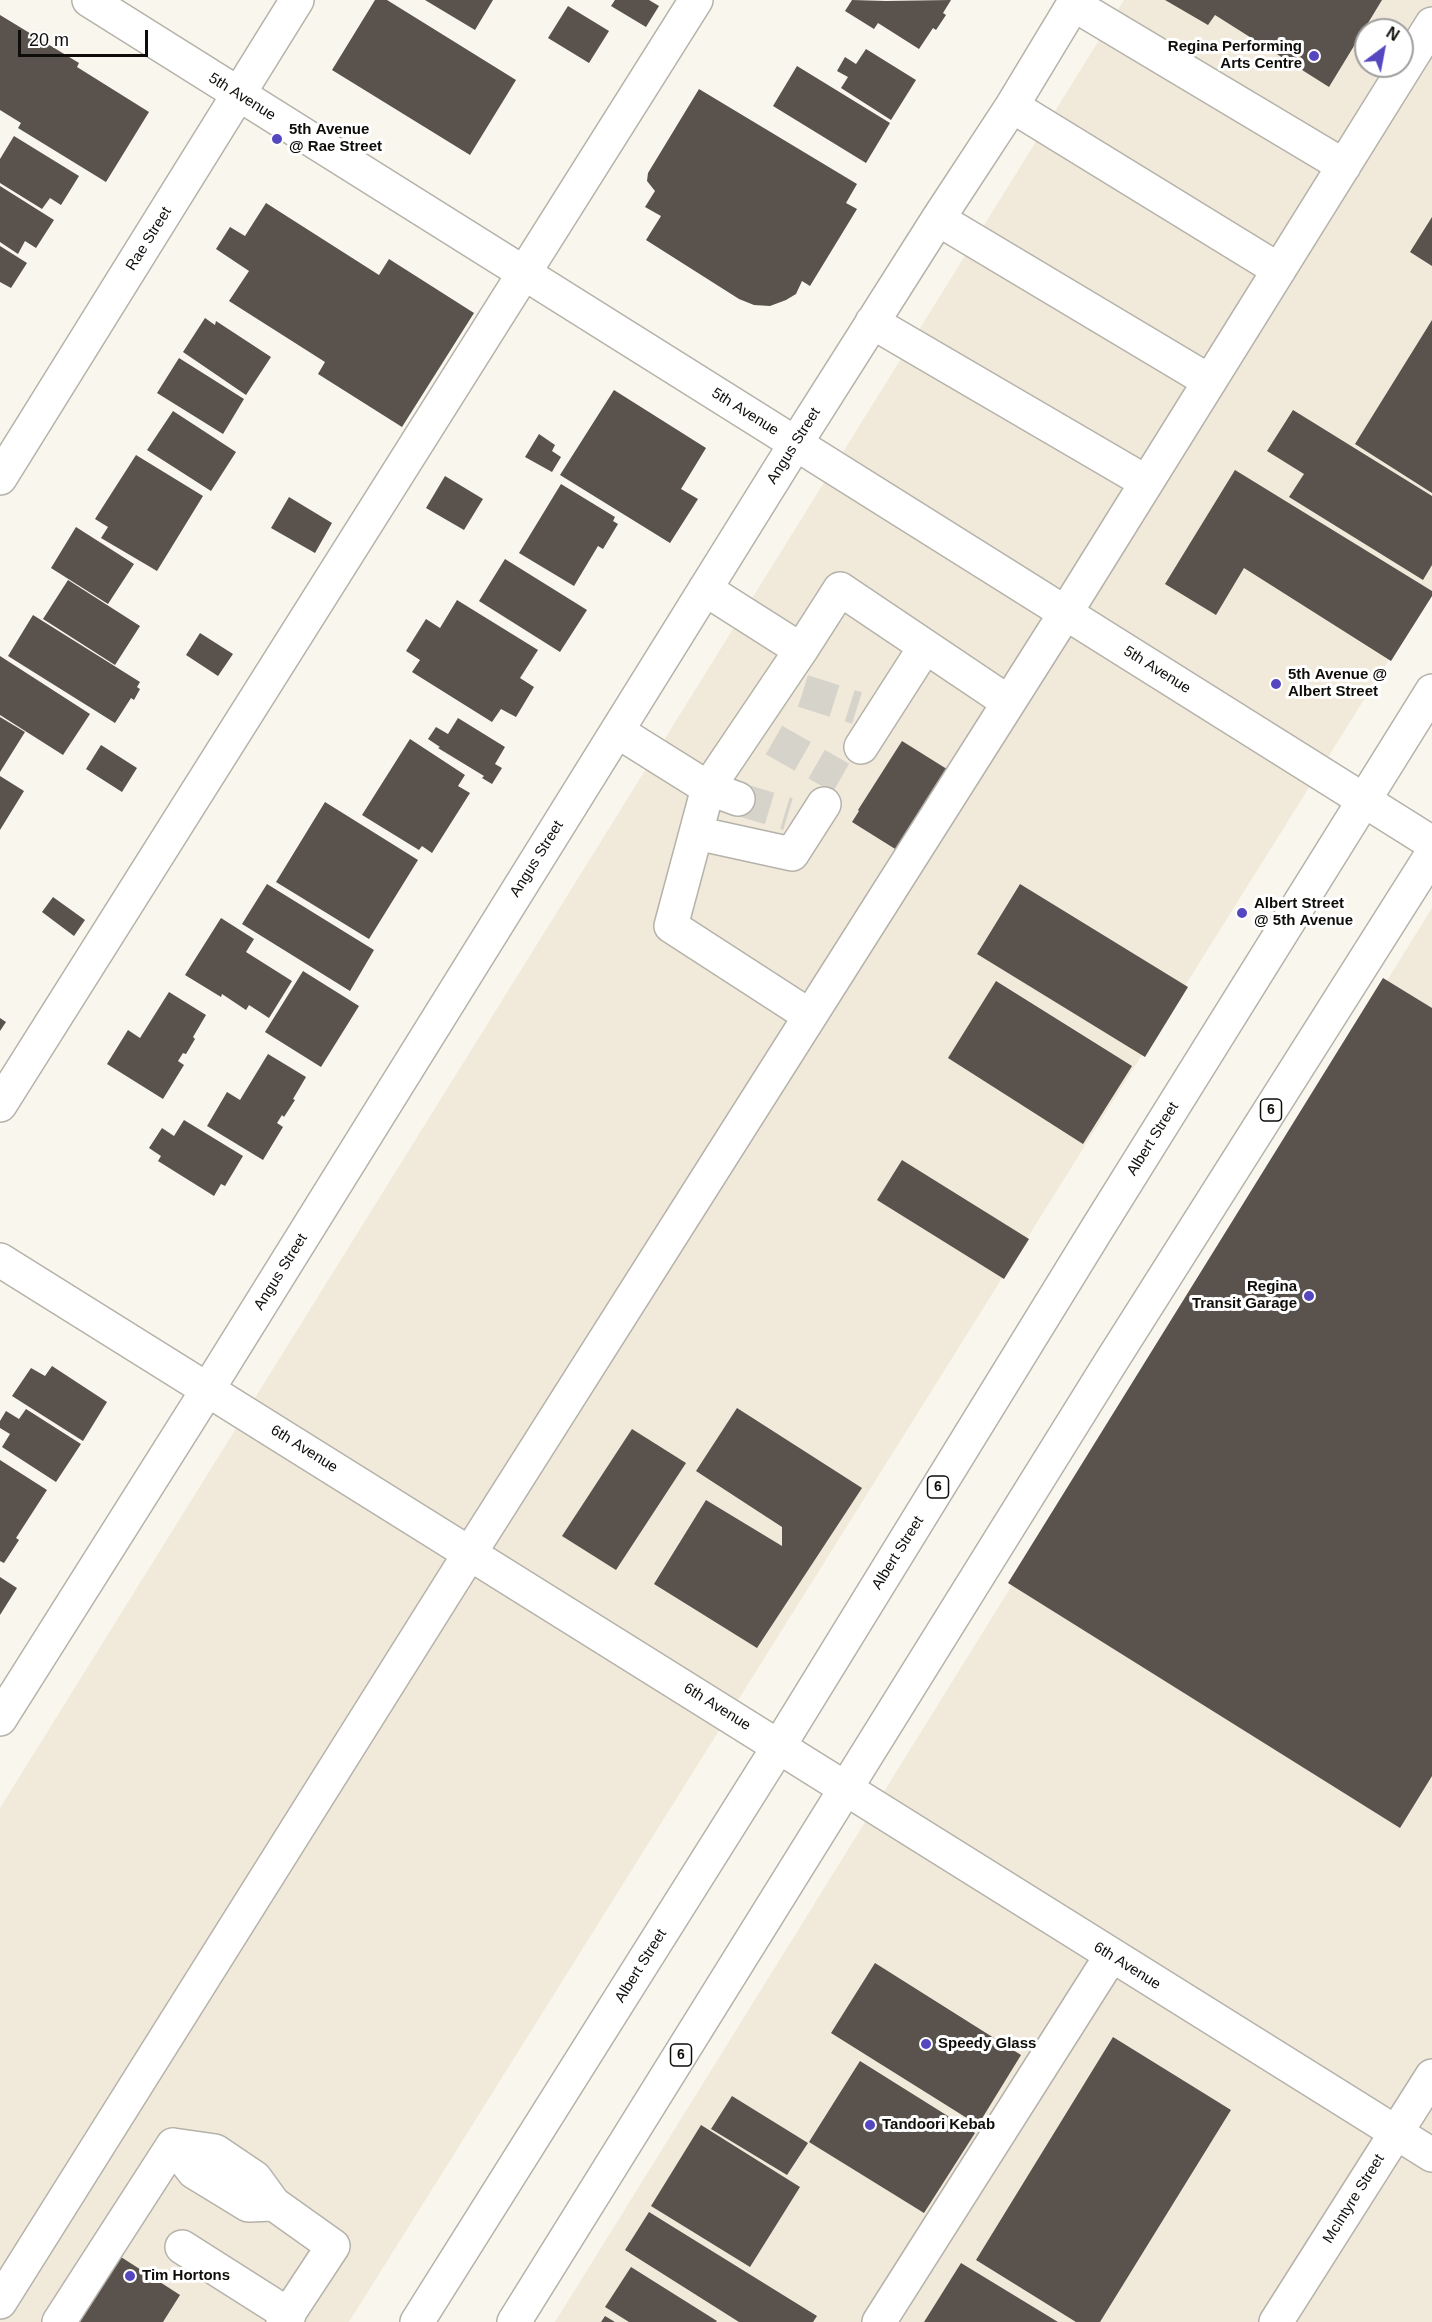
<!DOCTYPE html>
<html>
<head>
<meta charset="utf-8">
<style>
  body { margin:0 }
  #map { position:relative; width:1432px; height:2322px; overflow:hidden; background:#f9f6ed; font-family:Arial,sans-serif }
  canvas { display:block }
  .north { position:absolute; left:1354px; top:18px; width:60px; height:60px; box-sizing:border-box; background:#fff; border:2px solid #9f9e9d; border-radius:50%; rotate:32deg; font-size:16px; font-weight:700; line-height:24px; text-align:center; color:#0e0d0a }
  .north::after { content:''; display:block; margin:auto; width:21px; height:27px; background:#5447bf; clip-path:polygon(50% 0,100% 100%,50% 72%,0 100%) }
  .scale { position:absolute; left:18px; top:30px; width:130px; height:27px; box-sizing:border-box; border:3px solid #0e0d0a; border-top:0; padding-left:8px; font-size:18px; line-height:21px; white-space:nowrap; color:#0e0d0a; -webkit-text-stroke:4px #fff; paint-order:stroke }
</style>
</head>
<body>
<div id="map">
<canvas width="1432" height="2322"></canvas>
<div class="north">N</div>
<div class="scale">20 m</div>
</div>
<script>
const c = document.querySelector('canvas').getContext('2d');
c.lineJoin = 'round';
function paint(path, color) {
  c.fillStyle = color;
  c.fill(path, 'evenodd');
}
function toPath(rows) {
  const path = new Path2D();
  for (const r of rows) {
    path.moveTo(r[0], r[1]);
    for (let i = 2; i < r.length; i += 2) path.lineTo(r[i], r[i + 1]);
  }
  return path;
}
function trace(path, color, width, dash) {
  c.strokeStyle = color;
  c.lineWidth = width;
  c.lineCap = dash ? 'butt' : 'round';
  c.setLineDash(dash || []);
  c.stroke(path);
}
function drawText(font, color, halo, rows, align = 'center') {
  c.font = font + ' Arial,sans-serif';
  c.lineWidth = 6;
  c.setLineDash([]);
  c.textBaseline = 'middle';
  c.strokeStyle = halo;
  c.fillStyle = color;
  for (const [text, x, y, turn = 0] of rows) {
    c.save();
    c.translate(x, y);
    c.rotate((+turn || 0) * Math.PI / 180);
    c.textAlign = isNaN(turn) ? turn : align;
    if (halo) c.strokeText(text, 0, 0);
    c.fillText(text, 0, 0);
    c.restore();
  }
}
paint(toPath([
  [1124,0,1432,0,1432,591,349,2322,0,2322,0,1808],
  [1366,30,1402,30,1402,66,1366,66],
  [1432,908,1432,2322,555,2322]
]), '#f1eadb');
paint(toPath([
  [375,0,387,0,516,80,470,155,332,70],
  [425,0,493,0,475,30],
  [615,0,649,0,659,6,646,27,611,6],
  [852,0,886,1,951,0,943,13,946,15,936,30,933,28,919,49,878,23,874,29,845,11],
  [1165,0,1382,0,1329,87,1215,15,1208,25],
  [568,6,609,31,589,63,548,38],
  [0,15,79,63,77,67,149,112,106,182,18,128,21,123,0,110],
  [866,49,916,80,891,120,841,88,848,77,837,71,845,57,856,64],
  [797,66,890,123,866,163,773,106],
  [699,89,857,184,846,203,857,209,810,286,802,281,796,294,786,300,770,306,754,305,739,299,646,240,661,216,645,207,655,191,647,181,648,173],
  [14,136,79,176,61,205,50,198,42,209,0,183,0,159],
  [0,186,54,220,36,248,25,241,18,254,0,242],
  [266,203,379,275,389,259,474,313,402,427,318,374,325,362,229,301,249,271,216,249,230,227,245,236],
  [1432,217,1432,266,1410,252],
  [0,246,27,263,11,288,0,282],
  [205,318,215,325,216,321,271,357,246,395,183,352],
  [1432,320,1432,493,1355,444],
  [179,358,244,399,223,434,157,393],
  [614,390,706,448,681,489,698,499,670,543,560,475],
  [1293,410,1432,496,1432,565,1423,580,1289,497,1304,474,1267,451],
  [173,411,236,452,211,491,147,450],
  [539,434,555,445,552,451,561,457,552,472,525,457],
  [136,455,203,496,157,571,101,538,108,527,95,519],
  [1235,470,1432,591,1432,596,1391,661,1244,568,1216,615,1165,584],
  [445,476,483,499,464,530,426,508],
  [561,484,615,517,613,521,618,524,603,549,598,546,574,586,519,553],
  [289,497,332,523,315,553,271,528],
  [76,527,134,564,108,604,51,568],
  [505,559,587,610,560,652,479,601],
  [68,580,140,626,115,665,43,619],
  [457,600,538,650,520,678,534,687,516,717,501,709,492,722,412,672,420,660,406,651,426,619,440,628],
  [33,615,140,682,137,687,140,689,134,700,131,698,115,723,8,656],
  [200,633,233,654,218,676,186,655],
  [0,656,90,714,63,755,0,715],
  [0,717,25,732,0,772],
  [458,718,505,747,495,764,502,768,492,784,482,778,484,776,438,748,440,747,428,739,436,727,448,734],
  [410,739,465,775,458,786,470,793,432,853,422,846,419,850,362,815],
  [902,741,950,771,900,852,852,822,859,811,858,810],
  [101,745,137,768,122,792,86,769],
  [0,776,24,791,0,830],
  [325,802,418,860,369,939,276,882],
  [267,884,374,950,350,991,242,924],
  [1020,884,1188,987,1145,1057,977,954],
  [53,897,85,920,74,936,42,912],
  [221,918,254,939,246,952,292,981,269,1018,249,1005,246,1010,222,994,221,997,185,975],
  [303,971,359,1006,321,1067,265,1032],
  [1383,978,1432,1008,1432,1776,1400,1828,1008,1583],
  [996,981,1132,1066,1083,1144,948,1058],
  [169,992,206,1015,193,1037,195,1039,186,1054,183,1053,178,1061,184,1065,163,1099,107,1064,128,1030,140,1038],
  [0,1018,6,1022,0,1031],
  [268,1054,306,1077,293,1099,295,1100,284,1117,282,1115,277,1123,283,1127,263,1160,207,1126,227,1092,240,1100],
  [184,1120,243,1156,225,1186,221,1184,214,1196,158,1161,161,1156,149,1148,162,1128,174,1136],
  [902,1160,1029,1239,1004,1279,877,1200],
  [52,1366,107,1402,83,1441,12,1396,31,1368,45,1376],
  [737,1408,862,1488,757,1648,654,1584,706,1500,782,1546,782,1527,696,1471],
  [26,1409,81,1444,56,1482,2,1447,10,1434,0,1428,0,1421,6,1411,19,1419],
  [632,1429,686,1463,616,1570,562,1536],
  [0,1460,47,1490,16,1538,19,1540,4,1563,0,1561],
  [0,1577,17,1588,0,1615],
  [875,1963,1021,2055,978,2125,831,2033],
  [1113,2037,1231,2110,1100,2322,1076,2322,976,2260],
  [860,2061,975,2133,924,2213,809,2142],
  [732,2096,808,2143,787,2175,711,2129],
  [701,2125,800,2187,750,2267,651,2206],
  [649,2212,817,2316,813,2322,739,2322,625,2250],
  [121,2257,180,2295,163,2322,79,2322],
  [961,2263,1058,2322,924,2322],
  [631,2267,717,2321,716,2322,629,2322,605,2307],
  [605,2316,615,2322,601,2322]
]), '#59524d');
trace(toPath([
  [803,691,857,708],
  [774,740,841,778],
  [738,799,788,814]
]), '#d6d3cb', 33, [33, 16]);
const minor = toPath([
  [89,0,1432,843],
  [1073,4,1344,166],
  [1012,106,1279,270],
  [938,219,1209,381],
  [872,322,1146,482],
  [0,478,297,0],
  [801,650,840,589,1008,702],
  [617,731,708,788,801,650,705,589],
  [861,747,925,647],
  [738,799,708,788,671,926,810,1016],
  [696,833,792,854,824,804],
  [0,1105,696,0],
  [0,1260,1432,2155],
  [0,1719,208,1389,796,443,938,219,1012,106,1076,0],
  [173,2145,215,2151,255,2178,274,2204],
  [182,2247,289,2315],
  [0,2302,470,1553,1066,612,1432,24],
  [59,2322,173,2145,194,2172,248,2205,274,2204,333,2246,283,2322],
  [879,2322,1111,1956],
  [1276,2322,1432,2076]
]);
const major = toPath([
  [417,2322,779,1746,1097,1229,1432,691],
  [514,2322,1109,1365,1432,854]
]);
trace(minor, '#b5b2aa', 36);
trace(major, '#b5b2aa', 36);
trace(minor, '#fff', 33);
trace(major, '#fff', 33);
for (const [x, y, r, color] of [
  [1314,56,6,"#5447bf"],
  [277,139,6,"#5447bf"],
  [1276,684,6,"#5447bf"],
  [1242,913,6,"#5447bf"],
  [1309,1296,6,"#5447bf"],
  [926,2044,6,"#5447bf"],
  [870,2125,6,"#5447bf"],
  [130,2276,6,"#5447bf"]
]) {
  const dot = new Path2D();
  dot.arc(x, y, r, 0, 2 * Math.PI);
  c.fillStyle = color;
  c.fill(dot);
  trace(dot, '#fff', 2);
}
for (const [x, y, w] of [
  [1271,1110,21],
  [938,1487,21],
  [681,2055,21]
]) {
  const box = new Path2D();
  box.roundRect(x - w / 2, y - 11, w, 22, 4.5);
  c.fillStyle = '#fff';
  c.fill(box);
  trace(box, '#0e0d0a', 1.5);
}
drawText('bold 14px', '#0e0d0a', null, [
  ["6",1271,1110],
  ["6",938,1487],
  ["6",681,2055]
]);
drawText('bold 15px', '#0e0d0a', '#fff', [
  ["Regina Performing",1302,47,"right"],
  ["Arts Centre",1302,64,"right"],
  ["5th Avenue",289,130],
  ["@ Rae Street",289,147],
  ["5th Avenue @",1288,675],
  ["Albert Street",1288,692],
  ["Albert Street",1254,904],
  ["@ 5th Avenue",1254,921],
  ["Regina",1297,1287,"right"],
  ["Transit Garage",1297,1304,"right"],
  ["Speedy Glass",938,2044],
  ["Tandoori Kebab",882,2125],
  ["Tim Hortons",142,2276]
], 'left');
drawText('15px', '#0e0d0a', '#fff', [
  ["5th Avenue",242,97,32],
  ["Rae Street",149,239,-58],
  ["5th Avenue",745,412,32],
  ["Angus Street",794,446,-58],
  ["5th Avenue",1157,670,32],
  ["Angus Street",537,859,-58],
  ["Albert Street",1153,1139,-58],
  ["Angus Street",281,1272,-58],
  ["6th Avenue",304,1449,32],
  ["Albert Street",898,1553,-58],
  ["6th Avenue",717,1707,32],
  ["Albert Street",641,1966,-58],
  ["6th Avenue",1127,1966,32],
  ["McIntyre Street",1354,2199,-58]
]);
</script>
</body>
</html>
